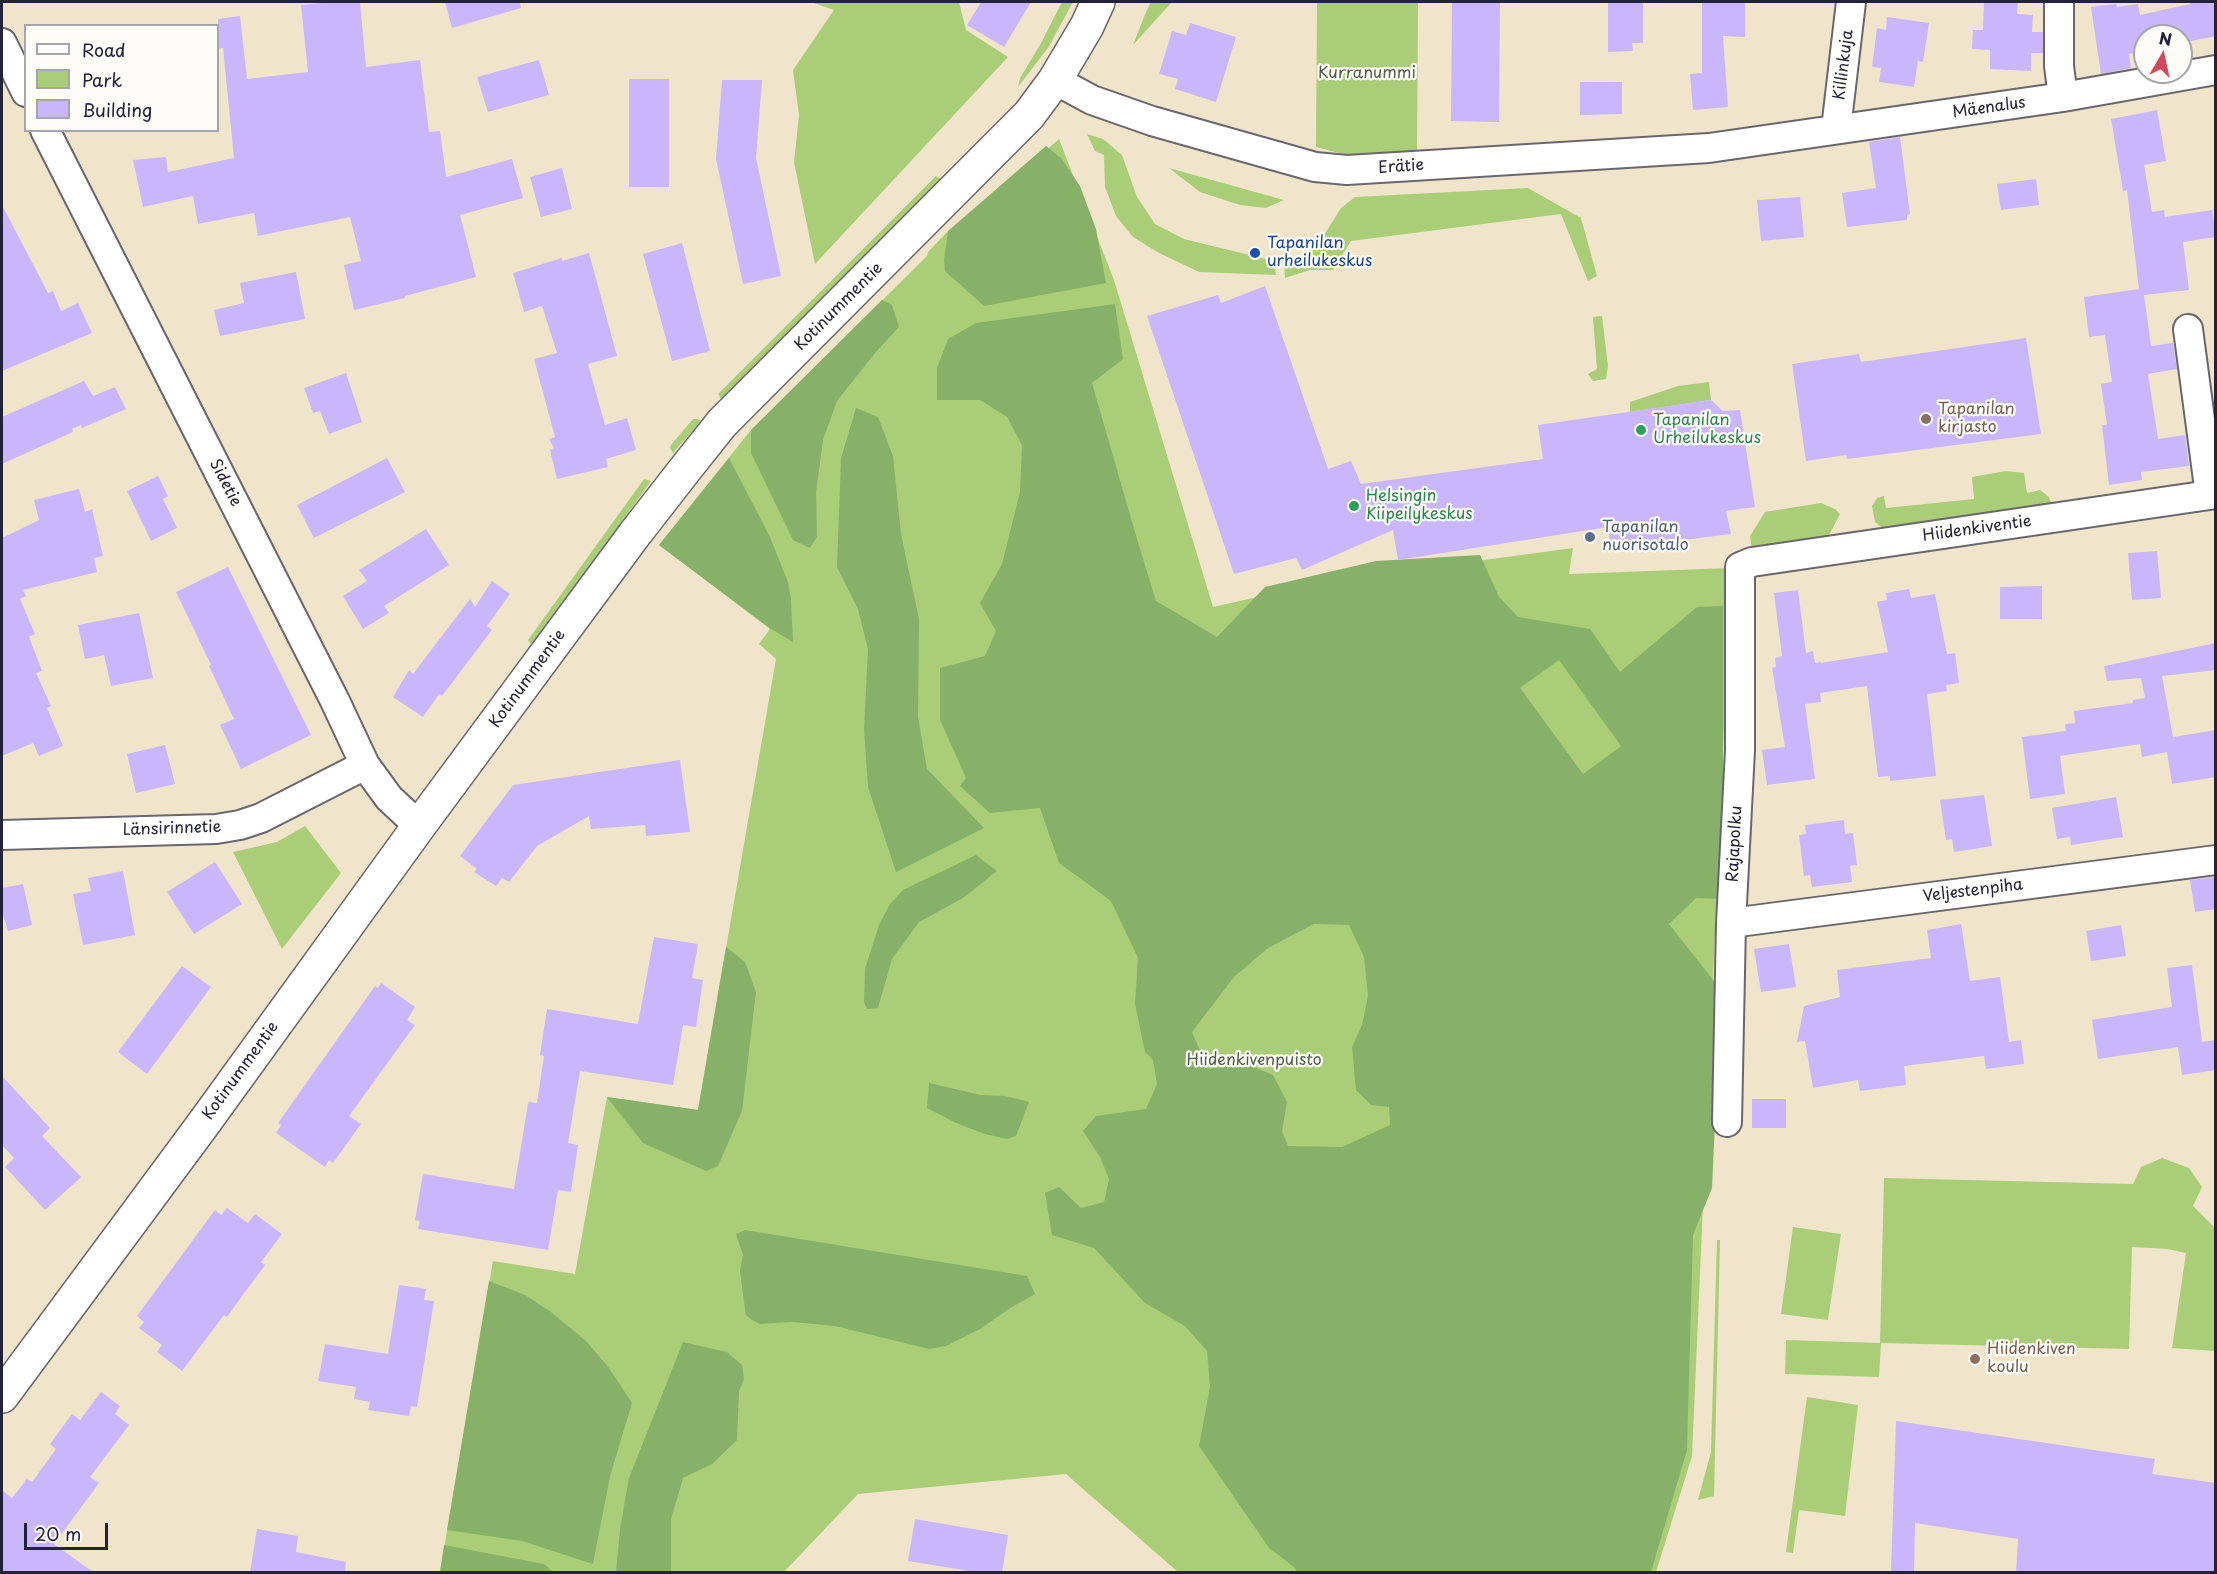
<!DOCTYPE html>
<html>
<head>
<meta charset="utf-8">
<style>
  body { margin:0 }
  #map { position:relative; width:2217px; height:1574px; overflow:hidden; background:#f0e5ca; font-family:"Playpen Sans",sans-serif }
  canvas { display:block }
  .frame { position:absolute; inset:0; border:3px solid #22223b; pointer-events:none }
  .legend { position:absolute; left:24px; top:24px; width:195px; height:108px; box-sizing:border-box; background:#fdfcf7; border:2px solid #a5a5ac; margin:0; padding:8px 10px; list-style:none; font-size:18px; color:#22223b }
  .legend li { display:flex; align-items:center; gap:12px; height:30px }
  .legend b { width:30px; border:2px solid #a5a5ac }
  .north { position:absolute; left:2133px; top:24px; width:60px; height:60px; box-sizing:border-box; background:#fdfcf7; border:2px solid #a5a5ac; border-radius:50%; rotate:9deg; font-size:16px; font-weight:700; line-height:24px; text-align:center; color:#22223b }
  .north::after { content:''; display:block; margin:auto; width:21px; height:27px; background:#d1495b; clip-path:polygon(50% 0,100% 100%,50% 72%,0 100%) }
  .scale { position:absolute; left:24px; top:1523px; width:84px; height:27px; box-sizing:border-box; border:3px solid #22223b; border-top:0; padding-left:8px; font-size:18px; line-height:21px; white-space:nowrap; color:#22223b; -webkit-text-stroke:4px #fdfcf7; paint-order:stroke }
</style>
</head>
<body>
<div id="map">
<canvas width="2217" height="1574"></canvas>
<div class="frame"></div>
<ul class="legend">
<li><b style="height:8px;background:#fff"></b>Road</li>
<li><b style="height:16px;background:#aace78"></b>Park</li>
<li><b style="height:16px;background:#cab6fc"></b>Building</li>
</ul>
<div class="north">N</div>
<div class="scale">20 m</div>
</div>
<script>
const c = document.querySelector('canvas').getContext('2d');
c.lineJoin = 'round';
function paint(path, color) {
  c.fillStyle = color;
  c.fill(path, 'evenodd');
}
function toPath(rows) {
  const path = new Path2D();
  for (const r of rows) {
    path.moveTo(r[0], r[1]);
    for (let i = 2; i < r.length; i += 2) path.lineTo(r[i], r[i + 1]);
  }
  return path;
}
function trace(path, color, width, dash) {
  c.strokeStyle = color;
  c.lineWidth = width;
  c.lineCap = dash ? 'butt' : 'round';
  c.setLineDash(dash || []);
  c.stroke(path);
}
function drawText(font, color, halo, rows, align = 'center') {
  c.font = font + ' "Playpen Sans",sans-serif';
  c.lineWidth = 4.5;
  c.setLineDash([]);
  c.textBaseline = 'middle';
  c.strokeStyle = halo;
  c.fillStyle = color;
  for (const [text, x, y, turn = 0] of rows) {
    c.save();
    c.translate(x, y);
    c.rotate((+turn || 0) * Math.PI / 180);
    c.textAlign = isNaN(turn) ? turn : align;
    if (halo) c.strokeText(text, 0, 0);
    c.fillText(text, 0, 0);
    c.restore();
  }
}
paint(toPath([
  [811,2,959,2,966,30,1008,57,815,264,794,162,799,115,793,70,834,10],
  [1062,2,1073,2,1048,48,1018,87,1020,78,1040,45],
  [1151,2,1172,2,1133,45,1146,12],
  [1317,2,1418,2,1417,151,1347,155,1316,147],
  [1087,134,1103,139,1122,155,1137,197,1155,224,1184,239,1274,261,1276,275,1199,272,1159,253,1133,237,1116,216,1105,187,1104,155,1095,151],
  [1059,139,1114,280,1213,607,1390,567,1477,561,1573,548,1569,574,1731,568,1692,1456,1656,1572,1178,1572,1066,1474,858,1494,784,1572,440,1572,493,1261,575,1274,607,1097,698,1110,776,659,759,644,770,629,659,545,751,430,927,256,928,252,948,231,948,236],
  [1169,168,1284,200,1266,208,1240,205,1200,192],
  [936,176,941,179,931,190,722,400,718,394],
  [1528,188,1581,218,1597,276,1588,281,1561,214,1351,241,1333,270,1310,270,1285,278,1284,261,1303,256,1319,243,1341,208,1355,197],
  [1602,316,1608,366,1606,379,1593,381,1588,374,1597,369,1593,317],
  [1709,382,1711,400,1630,412,1630,402,1678,386],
  [693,419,698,419,701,421,673,453,670,448,671,445],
  [2006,471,2024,473,2027,493,2040,490,2049,497,2053,509,1885,530,1875,522,1872,506,1877,498,1884,496,1886,508,1974,499,1972,477],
  [644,479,651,481,536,643,530,643,528,640],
  [1821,503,1835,509,1840,514,1827,539,1752,551,1750,536,1765,512],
  [305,826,341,873,282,949,233,852,277,842],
  [2162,1158,2189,1168,2202,1187,2193,1206,2215,1228,2215,1351,2172,1348,2186,1253,2167,1249,2132,1247,2129,1349,1881,1343,1879,1377,1785,1374,1786,1340,1880,1343,1884,1178,2133,1184,2141,1167],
  [1793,1227,1841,1234,1828,1320,1781,1314],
  [1717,1240,1720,1240,1714,1496,1698,1500,1711,1452],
  [1807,1397,1858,1405,1845,1516,1799,1510,1793,1553,1786,1552]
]), '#aace78');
paint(toPath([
  [1046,146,1061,158,1080,186,1096,229,1106,283,984,306,945,271,944,260,948,231],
  [882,300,892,305,899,327,875,353,837,401,823,440,816,492,817,537,810,548,793,540,751,453,751,430],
  [1115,304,1123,359,1092,383,1137,539,1156,601,1217,637,1265,587,1376,561,1480,555,1499,597,1518,617,1590,629,1620,672,1697,607,1723,606,1723,899,1696,898,1669,924,1721,990,1712,1188,1693,1235,1687,1450,1651,1572,1297,1572,1294,1567,1269,1548,1199,1446,1210,1387,1207,1351,1185,1326,1145,1303,1094,1248,1052,1235,1045,1193,1059,1187,1081,1208,1104,1202,1109,1179,1100,1157,1083,1131,1096,1116,1146,1109,1157,1084,1153,1060,1145,1052,1135,1004,1138,958,1111,901,1059,863,1040,808,990,813,960,786,966,778,940,720,940,668,985,656,996,631,980,603,1002,564,1020,492,1022,445,1007,417,980,400,937,400,937,368,948,339,976,323],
  [1559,660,1621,746,1583,774,1520,688],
  [1314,924,1349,925,1364,957,1368,996,1362,1025,1352,1047,1356,1090,1371,1105,1389,1107,1390,1125,1342,1147,1288,1146,1282,1131,1287,1102,1273,1075,1247,1064,1208,1069,1192,1032,1234,977,1268,948],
  [856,408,878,417,893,456,901,534,919,619,918,717,927,769,984,828,896,872,868,787,864,730,868,649,858,609,837,567,841,458],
  [729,458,769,535,788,582,791,600,793,642,771,629,659,545],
  [976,855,997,871,963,898,919,922,892,959,878,1008,867,1009,864,1002,865,969,879,925,890,904,903,890],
  [726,947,745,962,756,992,742,1111,718,1166,706,1171,643,1143,607,1097,698,1110],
  [929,1083,981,1095,1005,1096,1029,1102,1016,1136,1007,1139,985,1134,956,1123,927,1108],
  [745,1230,1027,1276,1035,1294,1010,1308,982,1328,946,1346,929,1349,835,1326,792,1322,760,1324,752,1320,746,1315,744,1302,740,1271,743,1255,736,1234],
  [489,1281,525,1295,551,1312,586,1341,609,1368,632,1403,610,1476,593,1564,522,1541,447,1530],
  [683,1342,727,1352,742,1365,744,1379,739,1391,737,1440,712,1464,683,1478,671,1519,671,1572,616,1572,620,1529,629,1478],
  [444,1545,544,1564,553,1572,440,1572]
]), '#87b168');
paint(toPath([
  [332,2,360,2,366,67,420,60,429,132,440,131,446,177,512,159,523,198,460,215,476,277,405,296,405,298,354,310,344,265,361,261,350,217,258,236,254,213,198,224,193,196,143,207,133,160,166,157,168,172,234,158,223,48,218,49,218,19,240,16,247,79,308,72,301,5],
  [445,2,520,2,521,8,452,28],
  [981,2,1031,2,1004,47,967,25],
  [1452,2,1500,2,1499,122,1451,121],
  [1608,2,1643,2,1643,43,1632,43,1633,51,1608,52],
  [1702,2,1745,2,1745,37,1723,36,1728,107,1693,110,1690,74,1702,73],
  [1984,2,2018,2,2017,14,2033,15,2032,32,2043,32,2043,53,2031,53,2031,71,1990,69,1990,50,1972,49,1973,30,1983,30],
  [2189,2,2216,2,2216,36,2181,43,2181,36,2145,36,2145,51,2129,54,2131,68,2101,74,2091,7,2116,4,2117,7,2138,4,2140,15,2190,4],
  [1887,17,1929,23,1923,62,1918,61,1914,87,1879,82,1881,68,1872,67,1877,28,1886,30],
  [1190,23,1236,37,1216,102,1175,89,1178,79,1159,74,1172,31,1186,35],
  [539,60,549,95,488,112,477,77],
  [629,79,669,79,669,187,629,187],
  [722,80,762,80,756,158,781,276,743,284,716,159],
  [1580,82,1622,82,1622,114,1580,115],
  [2157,110,2166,161,2144,165,2152,212,2164,210,2165,217,2212,210,2216,237,2183,242,2189,290,2144,295,2151,346,2173,343,2177,369,2148,374,2158,439,2185,435,2189,466,2141,472,2142,480,2109,485,2102,425,2107,425,2101,384,2112,382,2105,335,2089,337,2084,297,2139,289,2127,190,2123,191,2111,119],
  [1900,137,1910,214,1907,215,1907,220,1847,227,1842,193,1876,188,1869,142],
  [562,168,572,209,541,217,530,177],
  [2036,179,2039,205,2001,210,1997,184],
  [1800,197,1804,237,1761,241,1757,200],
  [2,205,48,293,53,291,61,311,78,303,92,333,2,371],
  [682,243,710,351,672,361,643,254],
  [589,253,617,356,588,364,605,425,627,418,636,450,606,459,608,467,557,479,550,450,554,448,549,439,555,437,534,359,557,353,542,306,524,312,513,273,562,258,562,261],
  [296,272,305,319,220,336,214,310,244,303,240,283],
  [1265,286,1328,469,1351,461,1361,484,1543,459,1538,425,1711,400,1723,411,1740,410,1755,507,1726,511,1731,534,1611,549,1608,527,1398,560,1393,530,1302,570,1296,558,1234,574,1147,316,1218,295,1221,303],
  [2026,338,2041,434,1847,459,1846,455,1806,461,1792,364,1859,354,1861,362],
  [346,373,362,422,329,434,320,411,313,413,304,388],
  [84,381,93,396,115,387,126,409,82,428,81,425,72,429,73,432,2,464,2,417],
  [387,458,405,492,314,538,297,505],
  [158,476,168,496,163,499,177,528,151,541,127,491],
  [79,489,85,512,92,509,103,556,94,558,97,572,23,590,26,596,20,599,35,634,29,637,42,671,36,673,51,706,47,708,63,746,39,756,33,743,2,756,2,538,39,520,34,500],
  [426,529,449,565,384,606,389,613,363,629,343,596,367,581,359,570],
  [2157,551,2161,598,2132,600,2128,553],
  [228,567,311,735,241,769,220,725,234,719,209,666,211,665,176,592],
  [492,581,510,594,487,626,492,630,442,696,439,694,423,717,393,697,409,670,413,674,470,599,475,607],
  [2042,586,2042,619,2000,619,2000,587],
  [1909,589,1911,598,1935,594,1947,654,1955,653,1959,683,1946,685,1947,691,1927,694,1936,776,1890,781,1890,776,1878,777,1867,686,1820,693,1821,702,1805,704,1815,779,1767,785,1762,750,1785,747,1772,668,1776,667,1775,658,1782,656,1774,593,1798,590,1806,653,1813,651,1815,663,1821,662,1821,663,1888,652,1877,602,1887,600,1886,593],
  [139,613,153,678,111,686,104,655,85,659,78,625],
  [2216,643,2216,670,2162,676,2173,737,2216,730,2216,777,2172,784,2167,752,2142,757,2140,744,2060,756,2065,794,2030,799,2022,737,2066,731,2065,724,2075,723,2074,711,2133,703,2133,700,2145,698,2141,678,2107,681,2104,666],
  [165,745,175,784,136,793,127,754],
  [680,760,690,832,646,836,645,825,591,829,589,816,537,846,509,882,502,878,496,886,474,872,477,869,460,856,513,785],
  [1984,795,1992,846,1954,852,1952,839,1946,840,1940,800],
  [2116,797,2123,837,2071,845,2070,837,2057,839,2052,808],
  [1844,820,1845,834,1853,833,1857,865,1850,866,1852,882,1812,887,1810,875,1804,876,1799,835,1806,834,1805,825],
  [215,862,242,904,194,934,167,892],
  [123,871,135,935,83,945,73,894,91,891,88,878],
  [2216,877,2216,909,2195,912,2190,880],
  [23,884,32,925,8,931,2,911,2,888],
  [1961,924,1970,981,2000,977,2009,1042,2021,1040,2024,1064,1986,1069,1984,1056,1904,1066,1906,1085,1860,1091,1858,1080,1813,1088,1805,1041,1797,1042,1804,1006,1840,997,1837,970,1931,958,1927,930],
  [2121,925,2126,956,2091,961,2086,931],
  [654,937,698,944,692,978,703,980,696,1027,683,1025,673,1085,580,1071,568,1143,578,1145,571,1192,558,1190,548,1250,418,1229,420,1221,415,1220,423,1174,514,1189,528,1104,529,1102,537,1103,544,1056,540,1055,547,1009,638,1024],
  [1789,944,1796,987,1761,992,1754,949],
  [2192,965,2202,1042,2216,1040,2216,1070,2182,1075,2178,1047,2098,1059,2092,1020,2172,1007,2167,968],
  [182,966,211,987,147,1074,118,1052],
  [381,983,415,1007,407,1020,415,1025,349,1116,361,1124,333,1163,329,1160,325,1167,276,1133,281,1125,278,1123,375,986,378,988],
  [2,1076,50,1128,42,1136,81,1177,45,1210,5,1167,14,1158,2,1145],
  [1752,1099,1786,1099,1786,1128,1752,1128],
  [227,1208,248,1223,255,1214,282,1234,261,1262,265,1265,245,1292,227,1317,224,1315,182,1371,157,1352,162,1345,139,1328,144,1322,137,1316,215,1210,221,1215],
  [399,1285,426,1289,424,1300,434,1301,417,1407,411,1406,409,1416,368,1410,370,1402,354,1399,356,1387,318,1381,325,1344,388,1354],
  [101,1392,120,1406,115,1414,129,1425,90,1477,99,1483,54,1544,93,1572,2,1572,2,1490,12,1498,27,1479,32,1482,56,1449,50,1444,72,1414,80,1420],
  [1896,1421,2155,1459,2152,1474,2216,1483,2216,1572,2016,1572,2018,1539,1915,1523,1914,1572,1891,1572],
  [915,1519,1008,1535,1002,1572,975,1572,908,1561],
  [257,1529,298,1536,296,1552,346,1562,345,1572,250,1572]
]), '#cab6fc');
const minor = toPath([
  [2059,2,2059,66,2063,97],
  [2,43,26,92],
  [1055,80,1092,100,1152,121,1315,167,1347,170,1709,148,2063,97,2216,70],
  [1836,129,1851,2],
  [45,130,335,701,365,765,389,798,419,826],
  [2188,329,2210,495],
  [2,835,216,829,240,825,261,818,365,765],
  [1731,923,2216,860],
  [1727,1122,1731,923,1740,750,1740,567,1752,562,2216,494]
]);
const secondary = toPath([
  [2,1396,204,1123,419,826,634,535,683,472,722,423,1029,115,1055,80,1087,26,1098,2]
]);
trace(minor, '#6a666d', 32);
trace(secondary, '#6a666d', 36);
trace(minor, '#fff', 28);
trace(secondary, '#fff', 33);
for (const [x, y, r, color] of [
  [1255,253,6,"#1a4fb4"],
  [1926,419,6,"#8d6e63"],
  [1641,430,6,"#2e9e5b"],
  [1354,506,6,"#2e9e5b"],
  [1590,537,6,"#5c6f8a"],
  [1975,1359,6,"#8d6e63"]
]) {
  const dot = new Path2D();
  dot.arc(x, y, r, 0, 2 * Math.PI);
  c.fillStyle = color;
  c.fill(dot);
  trace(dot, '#fdfcf7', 2);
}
drawText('16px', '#22223b', '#fdfcf7', [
  ["Killinkuja",1844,65,-83],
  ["Mäenalus",1989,108,-8],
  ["Erätie",1401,167,-4],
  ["Kotinummentie",839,307,-45],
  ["Sidetie",225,483,63],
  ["Hiidenkiventie",1977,529,-8],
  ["Kotinummentie",528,679,-54],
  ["Länsirinnetie",172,829,-2],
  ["Rajapolku",1735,844,-87],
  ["Veljestenpiha",1973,891,-7],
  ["Kotinummentie",241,1071,-54]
]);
drawText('16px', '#525e50', '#fdfcf7', [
  ["Kurranummi",1367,74],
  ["Hiidenkivenpuisto",1254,1061]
]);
drawText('16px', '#164399', '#fdfcf7', [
  ["Tapanilan",1267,244],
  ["urheilukeskus",1267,262]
], 'left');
drawText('16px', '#785e54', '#fdfcf7', [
  ["Tapanilan",1938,410],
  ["kirjasto",1938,428],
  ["Hiidenkiven",1987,1350],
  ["koulu",1987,1368]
], 'left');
drawText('16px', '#27864d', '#fdfcf7', [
  ["Tapanilan",1653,421],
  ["Urheilukeskus",1653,439],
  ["Helsingin",1366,497],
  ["Kiipeilykeskus",1366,515]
], 'left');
drawText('16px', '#4e5e75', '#fdfcf7', [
  ["Tapanilan",1602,528],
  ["nuorisotalo",1602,546]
], 'left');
</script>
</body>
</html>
